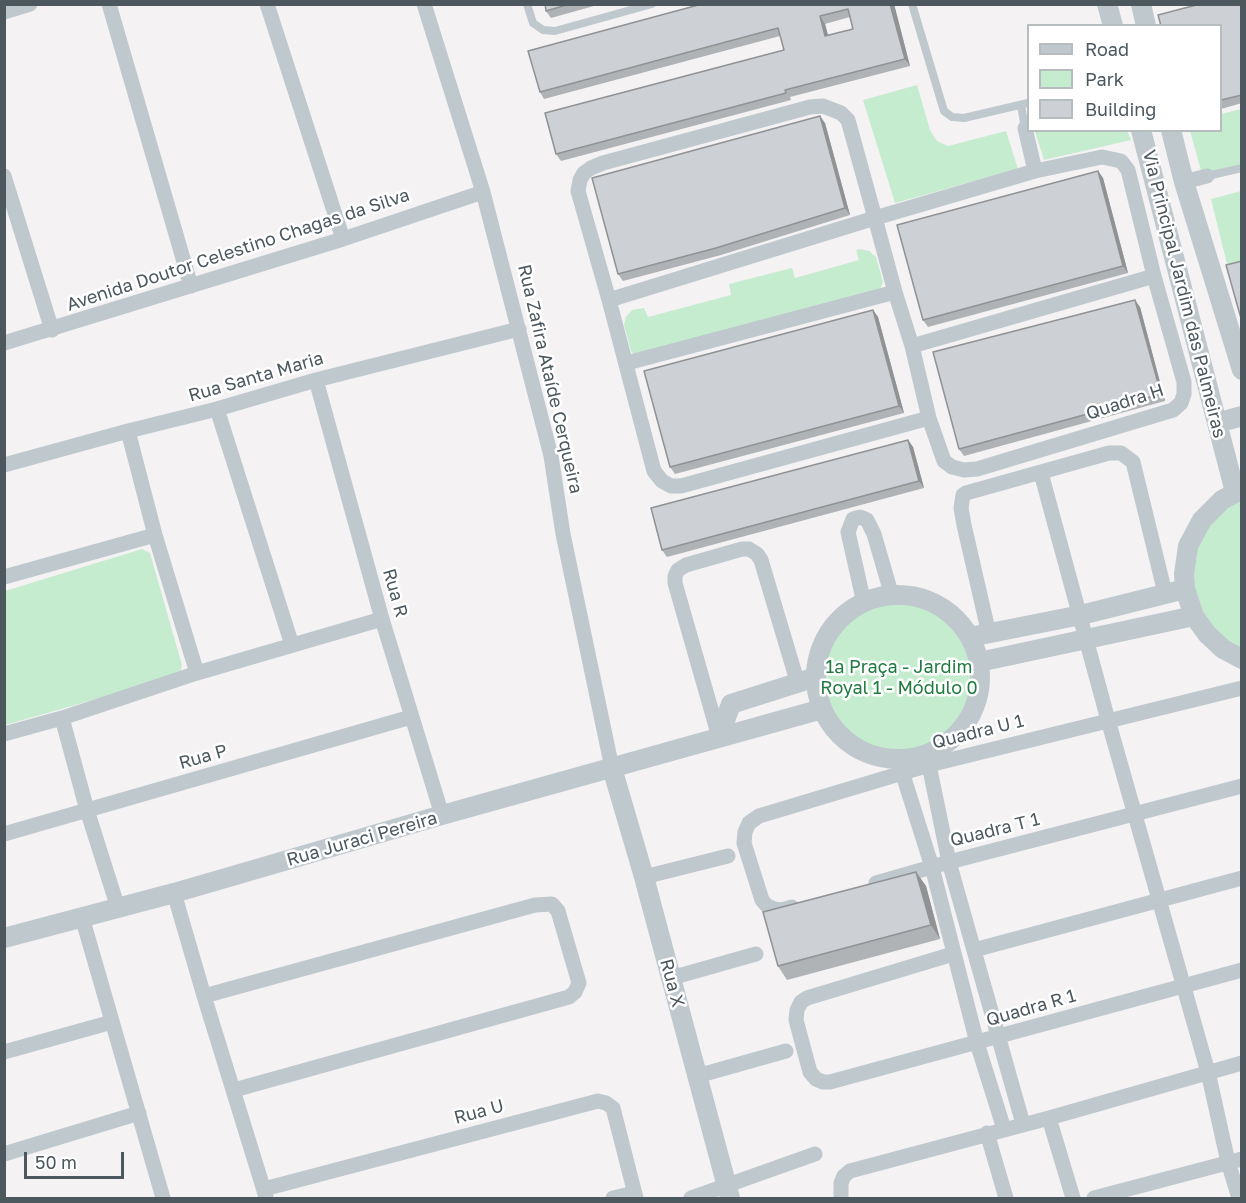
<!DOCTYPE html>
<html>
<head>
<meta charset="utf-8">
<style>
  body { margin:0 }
  #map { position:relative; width:1246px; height:1203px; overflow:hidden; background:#f4f2f3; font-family:"Golos Text",sans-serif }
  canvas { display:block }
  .frame { position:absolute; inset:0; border:6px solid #4c585e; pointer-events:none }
  .legend { position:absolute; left:1027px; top:24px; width:195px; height:108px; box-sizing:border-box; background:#fff; border:2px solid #b7bcbf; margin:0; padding:8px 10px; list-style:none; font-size:18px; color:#4c585e }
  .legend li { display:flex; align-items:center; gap:12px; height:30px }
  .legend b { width:30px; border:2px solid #b7bcbf }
  .scale { position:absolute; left:24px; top:1152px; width:100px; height:27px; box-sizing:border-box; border:3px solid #4c585e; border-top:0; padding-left:8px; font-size:18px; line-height:21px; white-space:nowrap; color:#4c585e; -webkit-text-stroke:4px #fff; paint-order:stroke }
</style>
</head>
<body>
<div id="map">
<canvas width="1246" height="1203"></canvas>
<div class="frame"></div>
<ul class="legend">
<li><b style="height:8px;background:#bfc8cd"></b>Road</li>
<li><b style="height:16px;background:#c6eccf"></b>Park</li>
<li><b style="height:16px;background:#cdd0d4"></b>Building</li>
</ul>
<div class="scale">50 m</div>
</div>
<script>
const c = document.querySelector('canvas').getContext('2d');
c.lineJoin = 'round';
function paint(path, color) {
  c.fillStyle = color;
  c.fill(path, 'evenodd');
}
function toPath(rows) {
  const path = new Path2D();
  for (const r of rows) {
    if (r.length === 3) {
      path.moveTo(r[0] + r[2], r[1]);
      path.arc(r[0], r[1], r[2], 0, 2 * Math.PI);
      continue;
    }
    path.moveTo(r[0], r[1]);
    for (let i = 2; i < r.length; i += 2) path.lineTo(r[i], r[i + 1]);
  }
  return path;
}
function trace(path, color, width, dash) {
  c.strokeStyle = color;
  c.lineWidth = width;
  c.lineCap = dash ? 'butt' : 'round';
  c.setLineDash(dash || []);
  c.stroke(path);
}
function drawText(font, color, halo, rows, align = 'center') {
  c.font = font + ' "Golos Text",sans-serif';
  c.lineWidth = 5;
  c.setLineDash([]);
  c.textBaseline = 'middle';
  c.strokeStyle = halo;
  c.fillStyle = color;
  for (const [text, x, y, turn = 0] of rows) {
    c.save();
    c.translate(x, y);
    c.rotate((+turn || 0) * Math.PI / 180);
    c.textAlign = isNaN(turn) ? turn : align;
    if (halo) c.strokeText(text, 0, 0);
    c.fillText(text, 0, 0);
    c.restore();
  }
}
paint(toPath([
  [917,85,930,130,937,141,948,146,1006,131,1018,169,895,203,863,100],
  [1241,109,1241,164,1202,174,1190,131,1220,130,1221,114],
  [1035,131,1127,131,1131,140,1044,160],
  [1241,191,1241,264,1228,268,1211,199],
  [860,249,869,251,876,257,883,282,879,292,634,355,631,351,624,325,626,317,632,310,644,308,648,317,731,295,729,284,792,268,795,278,859,260,856,250],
  [1241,496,1241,652,1221,639,1197,607,1191,568,1203,530,1231,501],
  [142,549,150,553,182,665,180,675,5,725,5,591],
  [899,677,77]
]), '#c6eccf');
trace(toPath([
  [527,4,533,23,543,30,555,31,652,4],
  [912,4,944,111,952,117,964,118,1028,103],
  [1021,105,1025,128],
  [1207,176,1242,168]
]), '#bfc8cd', 8);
trace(toPath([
  [109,4,191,286],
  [267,4,343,239],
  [424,4,483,192,551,456,563,534,612,768],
  [4,12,30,4],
  [1025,128,1035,171],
  [4,176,52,330],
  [1184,182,1207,176],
  [609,300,875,218,1035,171,1102,157,1121,161,1128,170,1154,276,1184,382,1184,394,1181,403,1173,410,977,469,964,470,952,467,944,461,929,418,912,346,895,292,875,218,848,120,841,113,823,106,810,107,603,163,591,168,584,173,580,180,578,191,609,300,654,471,662,481,671,486,681,486,929,418],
  [4,343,343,239,483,192],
  [912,346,1154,276],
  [627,363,895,292],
  [316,380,382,619,442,815],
  [217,409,292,645],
  [128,431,155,535,197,673],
  [4,465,128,431,217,409,316,380,519,329],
  [1041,473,1108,720,1208,1072,1228,1162,1239,1198],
  [4,577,155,535],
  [864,603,848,532,853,519,860,517,867,520,874,534,892,596],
  [989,634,964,525,961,508,963,495,966,493,1109,453,1121,453,1133,462,1165,593],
  [62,718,87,810,118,908],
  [4,734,62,718,197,673,382,619],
  [719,737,675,583,675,576,678,570,686,565,742,549,749,549,757,554,761,560,798,684],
  [929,754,929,765,949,862,1023,1124],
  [898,759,932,867,977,1043,1004,1129],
  [4,834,411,717],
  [644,877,728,856],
  [876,883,949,862,1242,786],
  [174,893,204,996,266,1197],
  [792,907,782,910,774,909,767,906,762,900,744,843,745,832,749,823,759,816,929,765,1242,688],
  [82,917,163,1198],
  [974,950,1242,878],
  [953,954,807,998,801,1002,797,1010,796,1020,810,1072,816,1079,823,1082,830,1082,1242,970],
  [671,978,756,954],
  [204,996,535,905,552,904,558,911,579,983,575,992,569,997,234,1090],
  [4,1052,112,1022],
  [697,1076,786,1051],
  [1049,1118,1073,1198],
  [987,1133,1006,1198],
  [4,1154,139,1113],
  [264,1189,598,1101,606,1103,613,1108,636,1198],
  [613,1198,634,1193],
  [691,1198,815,1154],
  [841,1198,841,1183,844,1176,850,1171,1049,1118,1242,1063],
  [1094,1198,1242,1159]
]), '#bfc8cd', 15);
trace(toPath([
  [1107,4,1113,26],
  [1141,4,1146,26],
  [1141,130,1235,492],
  [1171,130,1184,182,1242,370],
  [1217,423,1242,416],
  [1242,489,1222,500,1202,520,1188,546,1184,574,1185,589,1194,616,1207,634,1223,649,1242,659],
  [898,677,82],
  [970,637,1081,615,1185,589],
  [979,662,1194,616],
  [719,737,731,704,816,677],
  [612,768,644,877,730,1198],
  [4,938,174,893,442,815,822,709]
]), '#bfc8cd', 20);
paint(toPath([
  [545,4,601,4,551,18,546,11],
  [702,4,894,4,910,66,790,97,791,100,561,161,556,154,784,50,780,36,544,99,540,92],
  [850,17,853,29,828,35,825,24],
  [1242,4,1242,103,1221,109,1221,26],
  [825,123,850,215,721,255,623,281,618,274],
  [1098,171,1103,178,1128,273,928,327,923,320],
  [1140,307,1165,401,964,456,959,449],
  [873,310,878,317,904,413,675,474,670,467],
  [908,440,913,447,924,488,667,557,662,550],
  [916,872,926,886,940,939,787,980,778,966]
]), '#b0b3b6');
paint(toPath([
  [890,4,894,4,910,66,905,59],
  [820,16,825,24,830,43,825,36],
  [820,116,825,123,850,215,845,208],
  [1098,171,1103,178,1128,273,1123,266],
  [1135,300,1140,307,1165,401,1161,394],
  [873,310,878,317,904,413,899,406],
  [908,440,913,447,924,488,919,481],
  [916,872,926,886,940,939,931,925]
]), '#909294');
const building = toPath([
  [545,4,570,4,546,11,545,4],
  [702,4,890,4,905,59,785,90,786,93,556,154,545,113,784,50,778,28,540,92,528,51,702,4],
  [848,9,853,29,825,36,820,16,848,9],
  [1200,4,1242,4,1242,95,1221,100,1221,26,1161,26,1158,15,1200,4],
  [820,116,845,208,716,248,618,274,592,178,820,116],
  [1098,171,1123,266,923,320,897,225,1098,171],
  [1242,261,1242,322,1226,265,1242,261],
  [1135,300,1161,394,959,449,933,352,1135,300],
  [873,310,899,406,670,467,644,371,873,310],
  [908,440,919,481,662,550,651,508,908,440],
  [916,872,931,925,778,966,763,912,916,872]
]);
paint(building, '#cdd0d4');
trace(building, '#909294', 1.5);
drawText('18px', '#4c585e', '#fff', [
  ["Avenida Doutor Celestino Chagas da Silva",238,250,-18],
  ["Via Principal Jardim das Palmeiras",1184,294,76],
  ["Rua Santa Maria",256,377,-16],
  ["Rua Zafira Ataíde Cerqueira",550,379,77],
  ["Quadra H",1125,402,-18],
  ["Rua R",395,593,74],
  ["Quadra U 1",978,732,-14],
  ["Rua P",203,757,-16],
  ["Quadra T 1",995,830,-14],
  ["Rua Juraci Pereira",362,839,-16],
  ["Rua X",672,983,75],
  ["Quadra R 1",1031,1008,-16],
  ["Rua U",479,1112,-15]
]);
drawText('18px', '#217a41', '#fff', [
  ["1ª Praça - Jardim",899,667],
  ["Royal 1 - Módulo 0",899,688]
]);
</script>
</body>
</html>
